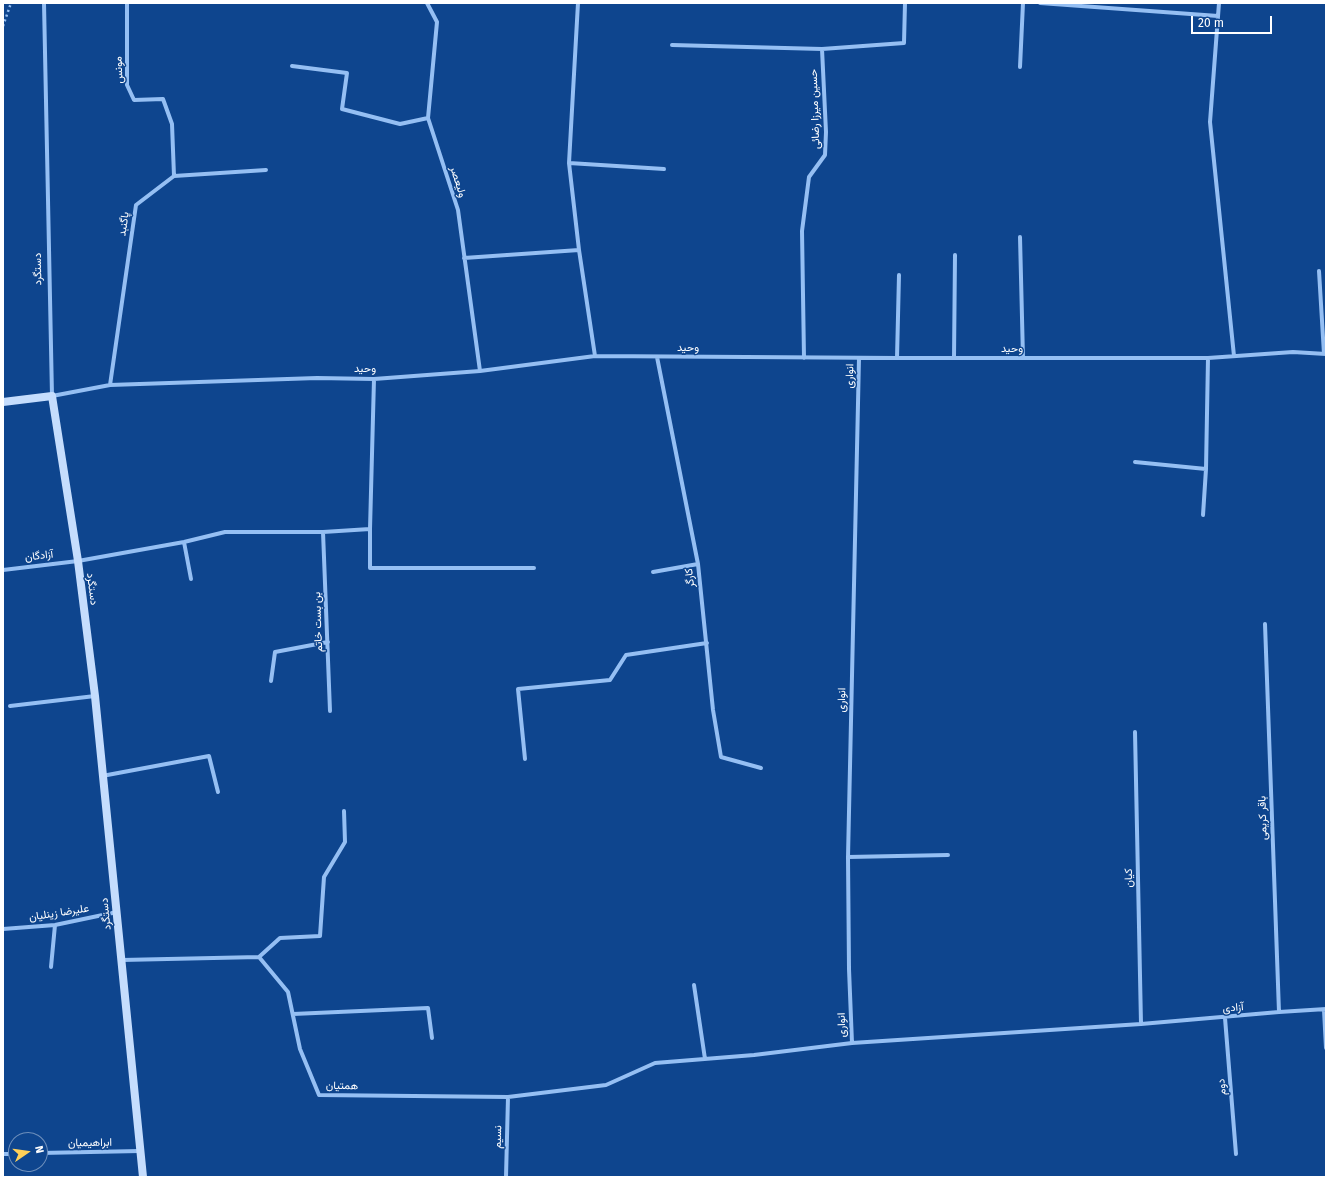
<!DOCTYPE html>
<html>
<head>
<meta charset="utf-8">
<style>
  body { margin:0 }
  #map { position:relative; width:1329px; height:1180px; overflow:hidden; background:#0e458e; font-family:"Fira Sans",sans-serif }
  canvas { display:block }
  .frame { position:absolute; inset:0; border:4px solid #fff; pointer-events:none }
  .north { position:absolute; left:8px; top:1132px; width:40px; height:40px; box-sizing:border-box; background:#0e458e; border:1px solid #6e8fbb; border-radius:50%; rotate:77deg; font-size:11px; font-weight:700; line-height:16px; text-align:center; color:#fff }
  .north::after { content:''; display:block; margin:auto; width:14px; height:18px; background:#ffd058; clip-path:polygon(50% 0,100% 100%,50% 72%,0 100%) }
  .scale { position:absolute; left:1191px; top:16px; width:81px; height:18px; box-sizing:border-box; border:2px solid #fff; border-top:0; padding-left:5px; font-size:12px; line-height:14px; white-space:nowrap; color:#fff; -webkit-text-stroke:3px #0e458e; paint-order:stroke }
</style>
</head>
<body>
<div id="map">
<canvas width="1329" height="1180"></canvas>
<div class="frame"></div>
<div class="north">N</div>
<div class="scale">20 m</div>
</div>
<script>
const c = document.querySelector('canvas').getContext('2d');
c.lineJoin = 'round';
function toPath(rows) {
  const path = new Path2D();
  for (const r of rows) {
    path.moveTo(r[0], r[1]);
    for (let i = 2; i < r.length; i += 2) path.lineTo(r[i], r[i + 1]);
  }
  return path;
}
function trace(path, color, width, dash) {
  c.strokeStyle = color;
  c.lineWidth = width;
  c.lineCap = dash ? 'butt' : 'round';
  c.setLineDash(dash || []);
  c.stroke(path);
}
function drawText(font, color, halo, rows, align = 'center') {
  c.font = font + ' "Fira Sans",Vazirmatn,sans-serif';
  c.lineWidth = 3;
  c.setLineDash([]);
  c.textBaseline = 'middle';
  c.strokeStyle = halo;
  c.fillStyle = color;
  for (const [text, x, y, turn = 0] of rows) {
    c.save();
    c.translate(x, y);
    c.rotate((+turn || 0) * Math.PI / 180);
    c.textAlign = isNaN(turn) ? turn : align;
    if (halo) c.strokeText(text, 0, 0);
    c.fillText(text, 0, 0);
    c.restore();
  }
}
trace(toPath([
  [3,26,11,3]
]), '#95bff3', 2.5, [2, 3]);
trace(toPath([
  [44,3,52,396,110,385,317,378,374,379,480,371,595,356,897,358,1208,358,1293,352,1326,354],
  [127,3,127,85,134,100,163,99,172,124,174,176],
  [427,3,437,22,428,118,458,210,480,371],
  [578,3,569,163,579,250,595,356],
  [1040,3,1218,16],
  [1219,3,1210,122,1234,356],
  [672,45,822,49],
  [292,66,347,73,342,109,400,124,428,118],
  [1020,67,1023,3],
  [569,163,664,169],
  [1020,237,1023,358],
  [464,258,579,250],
  [1319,271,1324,354],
  [657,357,698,564,713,710,721,757,761,768],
  [804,358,802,231,809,177,825,155,826,132,822,49,904,43,905,3],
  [897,358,899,275],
  [954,358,955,255],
  [110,385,136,205,174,176,266,170],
  [1135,462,1206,469],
  [1203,515,1206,469,1208,358],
  [370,529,370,568,534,568],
  [323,532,330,711],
  [184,542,191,579],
  [3,570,78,561,184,542,225,532,323,532,370,529,374,379],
  [653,572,698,564],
  [1265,624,1279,1012],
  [271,681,275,652,328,642],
  [10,706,95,696],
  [1135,732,1141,1024],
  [525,759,518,689,610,680,626,655,707,643],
  [102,776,209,756,218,792],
  [848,857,948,855],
  [3,929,55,925,117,912],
  [259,957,280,938,320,936,324,877,345,842,344,811],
  [122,960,259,957,288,992,300,1049,319,1095,508,1097,606,1085,655,1063,754,1055,852,1043,1141,1024,1279,1012,1326,1009],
  [51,967,55,925],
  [694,985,705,1059],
  [1324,1010,1326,1048],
  [293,1014,428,1008,432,1038],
  [1225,1018,1236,1154],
  [852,1043,849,969,848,857,859,358],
  [40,1153,140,1151],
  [3,1154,16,1154],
  [506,1177,508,1097]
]), '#95bff3', 4);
trace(toPath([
  [3,402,52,396,78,561,95,696,143,1177]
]), '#c5ddfd', 8);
drawText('11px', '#fff', '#0e458e', [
  ["مونس",119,70,-93],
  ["حسین میرزا رضائی",815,109,-92],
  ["ولیعصر",458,182,73],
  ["پاگنبد",124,224,-82],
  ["دستگرد",38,269,-91],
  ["وحید",688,348],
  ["وحید",1012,349],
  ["وحید",365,369],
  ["انواری",850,376,-89],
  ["آزادگان",39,556,-7],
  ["کارگر",690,578,-97],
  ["دستگرد",92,589,83],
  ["بن بست خاتم",318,622,-92],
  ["انواری",842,700,-89],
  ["باقر کریمی",1263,818,-92],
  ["کیان",1129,878,-91],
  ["علیرضا زینلیان",59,913,-9],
  ["دستگرد",106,914,-96],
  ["آزادی",1233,1008,-5],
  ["انواری",842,1025,-92],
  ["همتیان",342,1086,1],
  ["دوم",1222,1087,-94],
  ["نسیم",498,1137,-89],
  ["ابراهیمیان",90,1143,-1]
]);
</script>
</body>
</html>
